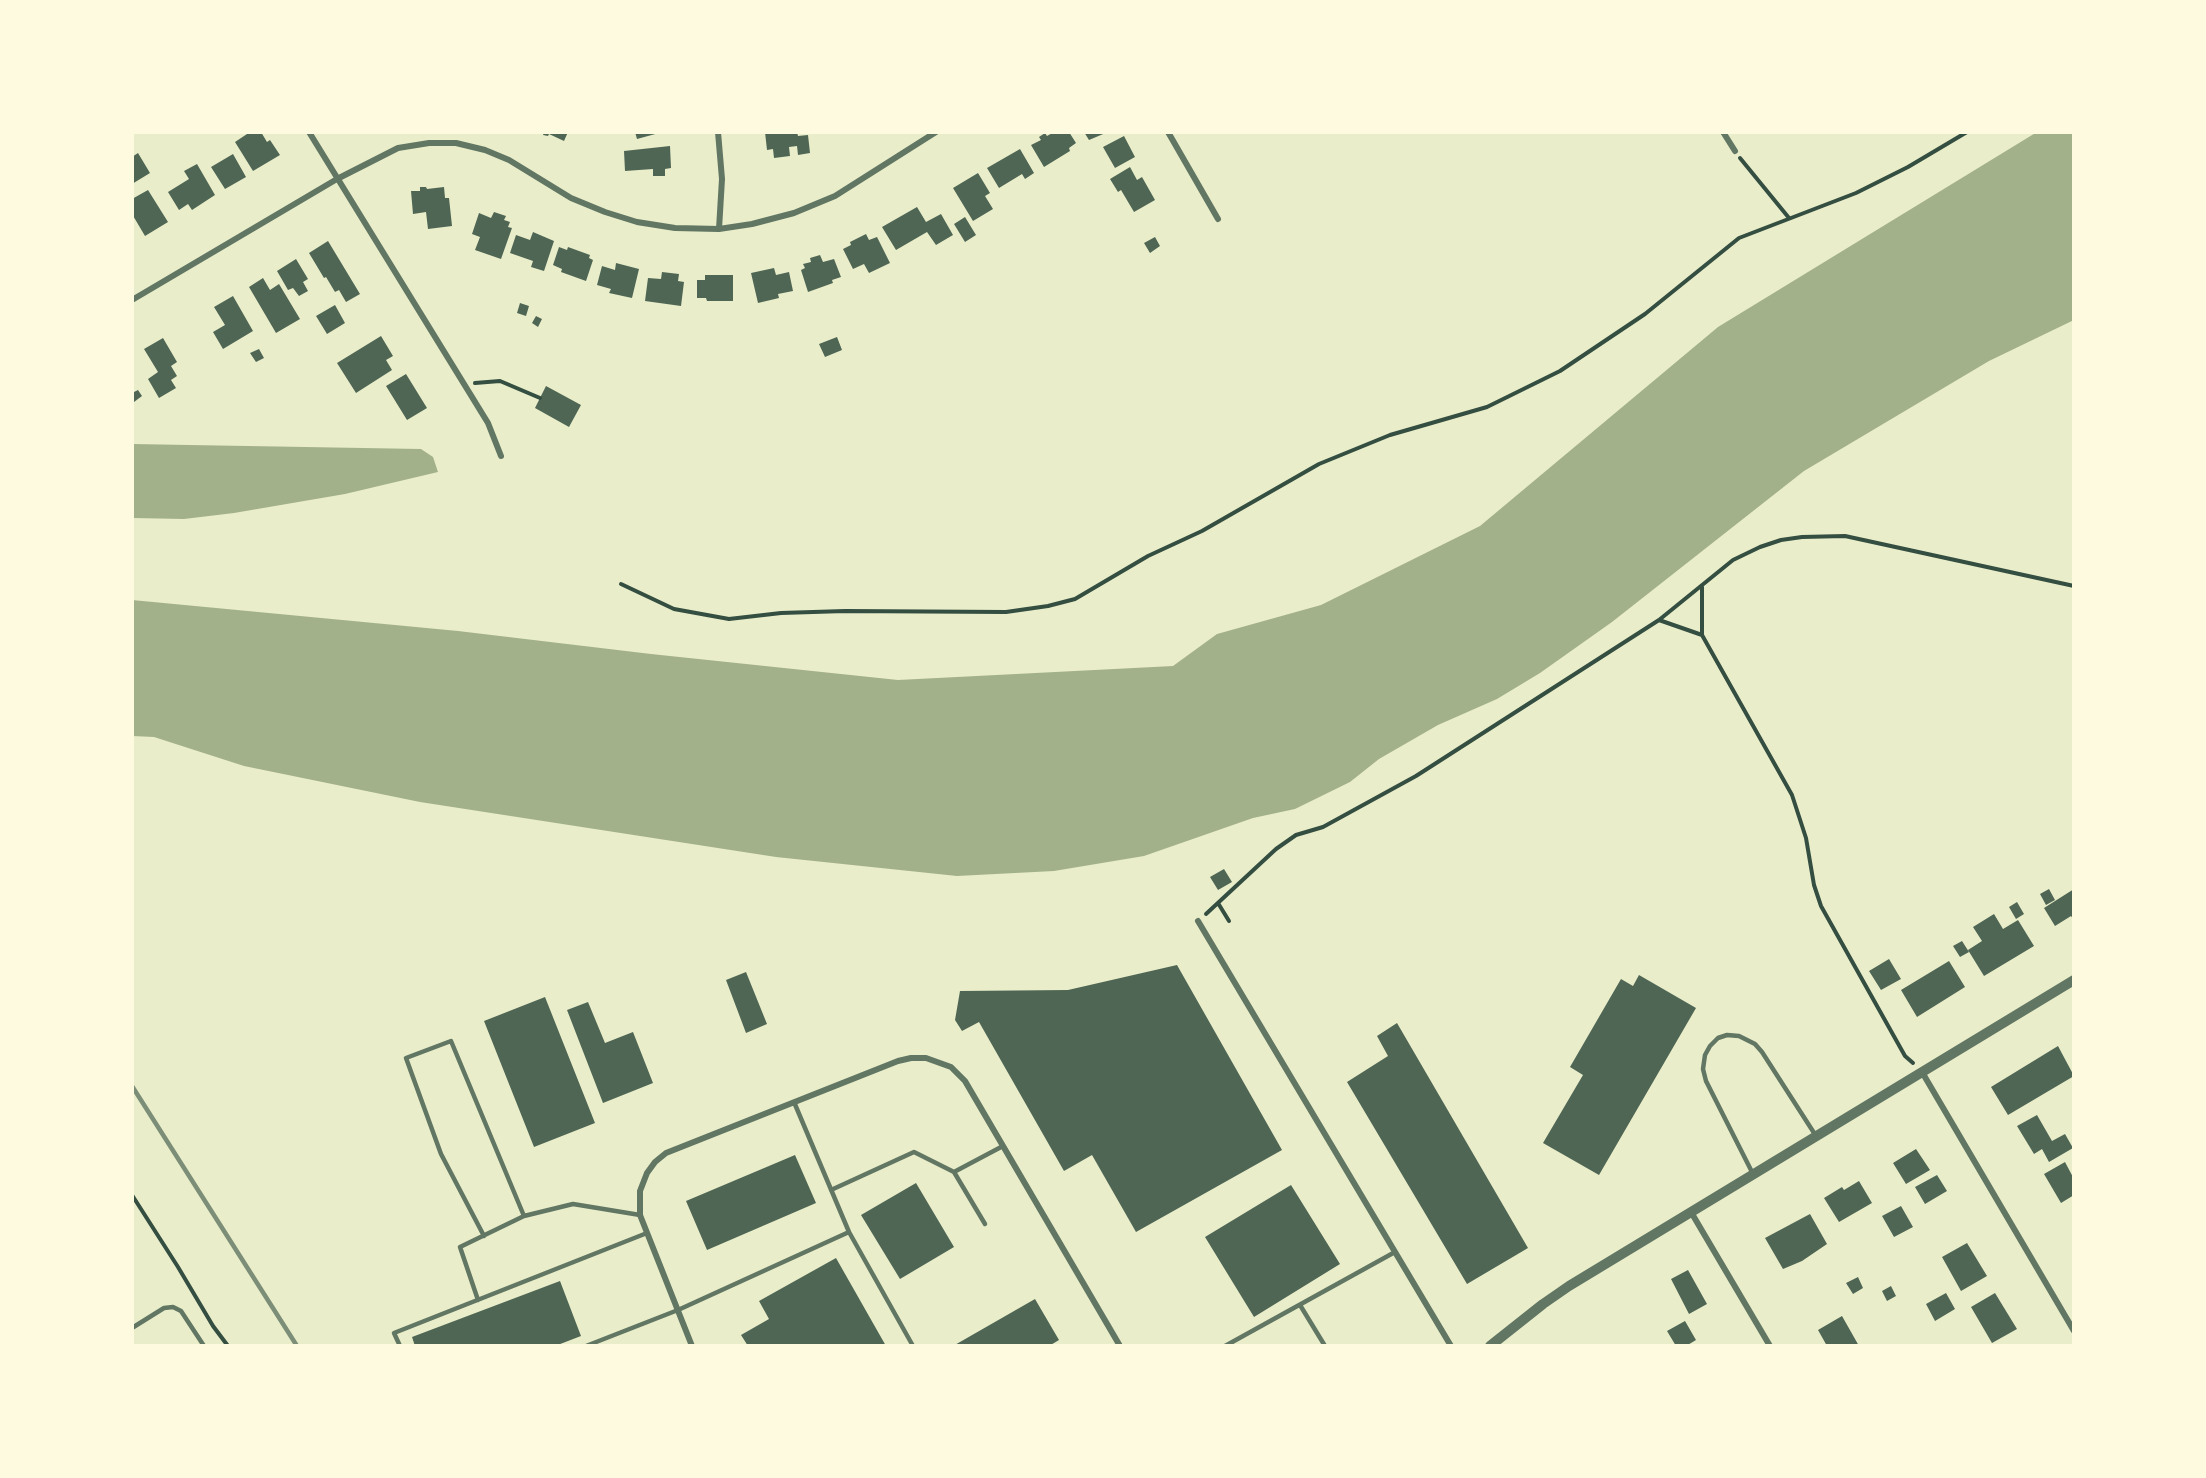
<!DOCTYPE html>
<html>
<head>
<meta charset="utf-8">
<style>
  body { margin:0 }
  #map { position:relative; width:2206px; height:1478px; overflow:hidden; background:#e9edc9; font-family:"Roboto Condensed",sans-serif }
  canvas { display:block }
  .frame { position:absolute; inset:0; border:134px solid #fefae0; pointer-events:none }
</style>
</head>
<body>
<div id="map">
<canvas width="2206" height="1478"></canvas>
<div class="frame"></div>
</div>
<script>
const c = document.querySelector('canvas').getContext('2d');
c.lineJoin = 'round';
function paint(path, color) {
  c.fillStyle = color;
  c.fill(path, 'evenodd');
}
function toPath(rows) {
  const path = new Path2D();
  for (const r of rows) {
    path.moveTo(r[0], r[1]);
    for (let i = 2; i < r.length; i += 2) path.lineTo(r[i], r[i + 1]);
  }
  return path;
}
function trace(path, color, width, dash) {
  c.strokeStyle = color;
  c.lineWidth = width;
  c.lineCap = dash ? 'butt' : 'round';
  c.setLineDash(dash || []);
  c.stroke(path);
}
paint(toPath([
  [2037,132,2074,132,2074,320,1989,361,1804,471,1612,622,1540,673,1497,699,1438,725,1379,759,1350,782,1295,809,1253,818,1144,856,1054,871,957,876,776,857,420,802,244,766,154,737,132,736,132,600,458,631,651,654,898,680,1173,666,1217,634,1321,605,1480,526,1718,327],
  [132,444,421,449,433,457,438,472,345,494,234,513,184,519,132,518]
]), '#a3b18a');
paint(toPath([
  [250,132,261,132,267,142,270,140,280,155,253,171,235,142],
  [544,132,568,132,564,141,549,134,548,136,543,135],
  [635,132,659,132,659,133,637,139],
  [765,132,797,132,798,136,808,135,810,153,798,155,797,146,789,147,790,156,774,158,773,149,767,150],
  [1054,132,1069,132,1076,143,1069,148,1070,151,1044,167,1031,145,1041,140,1039,137,1045,133,1047,136],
  [1084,132,1108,132,1089,140],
  [1124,136,1135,157,1115,168,1103,147],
  [670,146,671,168,665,169,665,176,653,176,653,169,625,171,624,151],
  [1020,149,1034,173,1025,179,1022,174,999,188,987,168],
  [138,153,150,173,132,184,132,157],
  [233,154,246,177,225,189,211,167],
  [197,164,215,195,192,210,188,204,179,210,168,192,189,179,184,171],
  [1130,167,1137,180,1142,177,1155,200,1134,212,1121,190,1118,192,1110,179],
  [978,173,990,193,985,196,993,209,973,221,953,188],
  [420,187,426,187,427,189,444,187,445,198,449,198,452,226,428,229,426,212,413,214,411,191,420,191],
  [148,190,168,222,145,236,132,214,132,199],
  [917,207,926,222,941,214,953,235,936,245,927,232,896,250,882,227],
  [494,212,506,216,504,220,510,222,508,227,512,228,501,259,475,250,480,237,472,234,479,213,491,218],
  [965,217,976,235,965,242,954,224],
  [533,232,554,241,544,271,531,267,533,261,510,253,516,235,530,240],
  [866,234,869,240,877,237,890,263,869,273,864,264,853,269,843,249,851,245,850,242],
  [1155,237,1160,246,1150,253,1144,243],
  [328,241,360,294,346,302,339,290,335,292,326,277,324,278,309,253],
  [559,247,567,250,568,247,590,255,589,258,593,260,586,281,561,272,562,269,553,265],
  [820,255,823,262,834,259,841,277,832,280,833,283,808,292,801,270,805,268,803,264,811,262,810,258],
  [296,259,308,279,303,282,308,291,299,296,293,288,288,290,277,271],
  [616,263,639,269,632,298,609,293,611,289,597,285,602,266,615,270],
  [774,268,776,275,789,272,793,291,778,294,779,298,758,303,751,273],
  [662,272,679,274,678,281,684,282,681,306,645,301,648,278,661,279],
  [705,275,733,275,733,301,707,301,706,298,697,298,697,280,705,280],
  [263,278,270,290,279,284,300,319,276,333,249,287],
  [233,296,253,331,223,349,213,332,225,325,214,307],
  [520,303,529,306,526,316,517,313],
  [335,305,345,323,327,334,316,316],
  [536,316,542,319,538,327,532,323],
  [381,336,393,356,386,360,392,370,356,393,337,363],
  [837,337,842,350,825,357,819,344],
  [163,338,177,362,171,366,177,376,171,380,176,388,159,398,148,379,158,372,144,349],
  [259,349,264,358,256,362,250,353],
  [406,374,427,408,407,420,386,386],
  [546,386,581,405,569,427,535,408],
  [138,390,142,396,134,402,132,393],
  [1224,869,1232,882,1218,890,1210,877],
  [2049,889,2055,900,2046,905,2040,894],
  [2074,889,2074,920,2071,916,2055,926,2044,908],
  [2017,902,2024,914,2016,919,2009,907],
  [1994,914,2003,929,2018,920,2034,946,1984,976,1968,950,1982,941,1973,927],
  [1962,941,1969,952,1960,957,1953,946],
  [1889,959,1901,979,1881,990,1869,971],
  [1949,961,1965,987,1917,1017,1901,990],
  [1177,965,1282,1150,1136,1232,1092,1155,1064,1171,979,1022,962,1031,955,1020,960,991,1068,990],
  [746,972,767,1024,746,1033,726,980],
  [1639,975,1696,1008,1599,1175,1543,1143,1583,1075,1570,1067,1621,979,1633,986],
  [545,997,595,1123,534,1147,484,1021],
  [588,1002,605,1043,633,1032,653,1083,603,1103,567,1010],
  [1397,1023,1528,1248,1467,1284,1347,1082,1388,1056,1377,1036],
  [2058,1046,2074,1076,2008,1115,1991,1087],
  [2037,1115,2052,1141,2065,1134,2073,1148,2049,1162,2042,1149,2034,1154,2017,1126],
  [1916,1149,1930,1170,1906,1184,1893,1163],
  [795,1155,816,1203,707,1250,686,1201],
  [2065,1162,2074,1179,2074,1195,2061,1203,2044,1174],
  [1937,1175,1947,1191,1925,1204,1915,1187],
  [1859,1181,1872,1203,1839,1222,1824,1198,1842,1187,1844,1190],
  [916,1183,954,1247,900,1279,861,1215],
  [1291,1185,1340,1264,1254,1317,1205,1237],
  [1901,1206,1913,1227,1894,1237,1882,1216],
  [1810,1214,1827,1244,1802,1261,1783,1269,1765,1238],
  [1967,1243,1987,1276,1961,1291,1942,1257],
  [836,1258,886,1346,748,1346,741,1335,769,1319,759,1301],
  [1688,1270,1707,1304,1689,1314,1671,1279],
  [1858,1277,1863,1288,1853,1294,1846,1283],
  [560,1281,581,1336,555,1346,415,1346,412,1337],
  [1891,1286,1896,1296,1887,1301,1882,1291],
  [1946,1293,1955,1309,1935,1321,1926,1304],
  [1995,1293,2017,1329,1992,1343,1971,1307],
  [1035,1299,1059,1340,1049,1346,953,1346],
  [1842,1316,1859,1346,1827,1346,1818,1330],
  [1685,1321,1696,1340,1686,1346,1676,1346,1667,1331]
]), '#4f6655');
trace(toPath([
  [1740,158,1789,218],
  [475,383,500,381,540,398],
  [621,584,674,609,729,619,781,613,845,611,1006,612,1048,606,1075,599,1148,556,1202,531,1319,464,1390,435,1487,407,1560,371,1645,314,1739,238,1856,193,1908,167,1967,132],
  [1702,587,1702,635,1792,795,1806,838,1814,885,1821,906,1905,1056,1913,1063],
  [1659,620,1702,635],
  [1218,903,1229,921],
  [1206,914,1276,849,1296,835,1323,827,1416,776,1659,620,1733,560,1760,547,1781,540,1802,537,1845,536,2074,586],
  [132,1195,178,1267,213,1326,228,1346]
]), '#344e41', 4);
trace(toPath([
  [954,1172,985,1224],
  [1753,1174,1706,1081,1703,1069,1705,1055,1710,1046,1718,1038,1727,1035,1739,1036,1755,1044,1762,1052,1816,1136],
  [831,1190,914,1152,954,1172,1003,1146],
  [849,1232,913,1346],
  [484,1236,441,1154,406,1058,451,1041,524,1216],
  [478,1300,460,1247,524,1216,573,1204,640,1215],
  [1300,1305,1325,1346],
  [132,1328,164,1308,173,1307,181,1311,204,1346],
  [400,1346,394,1333,647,1233],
  [586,1346,678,1310,849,1232,794,1102],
  [1225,1346,1395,1252]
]), '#617663', 4.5);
trace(toPath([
  [309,132,488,423,501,456],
  [718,132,722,179,719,229],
  [1168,132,1218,219],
  [1723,132,1735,151],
  [132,300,337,179,398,148,429,143,456,143,485,150,509,160,571,198,605,212,637,222,675,228,719,229,752,224,794,213,835,196,936,132],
  [1198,921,1451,1346],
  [1922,1072,2074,1331],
  [1691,1212,1770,1346],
  [692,1346,640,1215,640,1191,647,1173,655,1162,666,1153,898,1061,911,1058,926,1058,951,1067,965,1081,1120,1346]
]), '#617663', 6);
trace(toPath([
  [1490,1346,1543,1304,1569,1286,2074,980]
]), '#617663', 10);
trace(toPath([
  [132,1086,297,1346]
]), '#7c8e77', 4.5);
</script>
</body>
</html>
